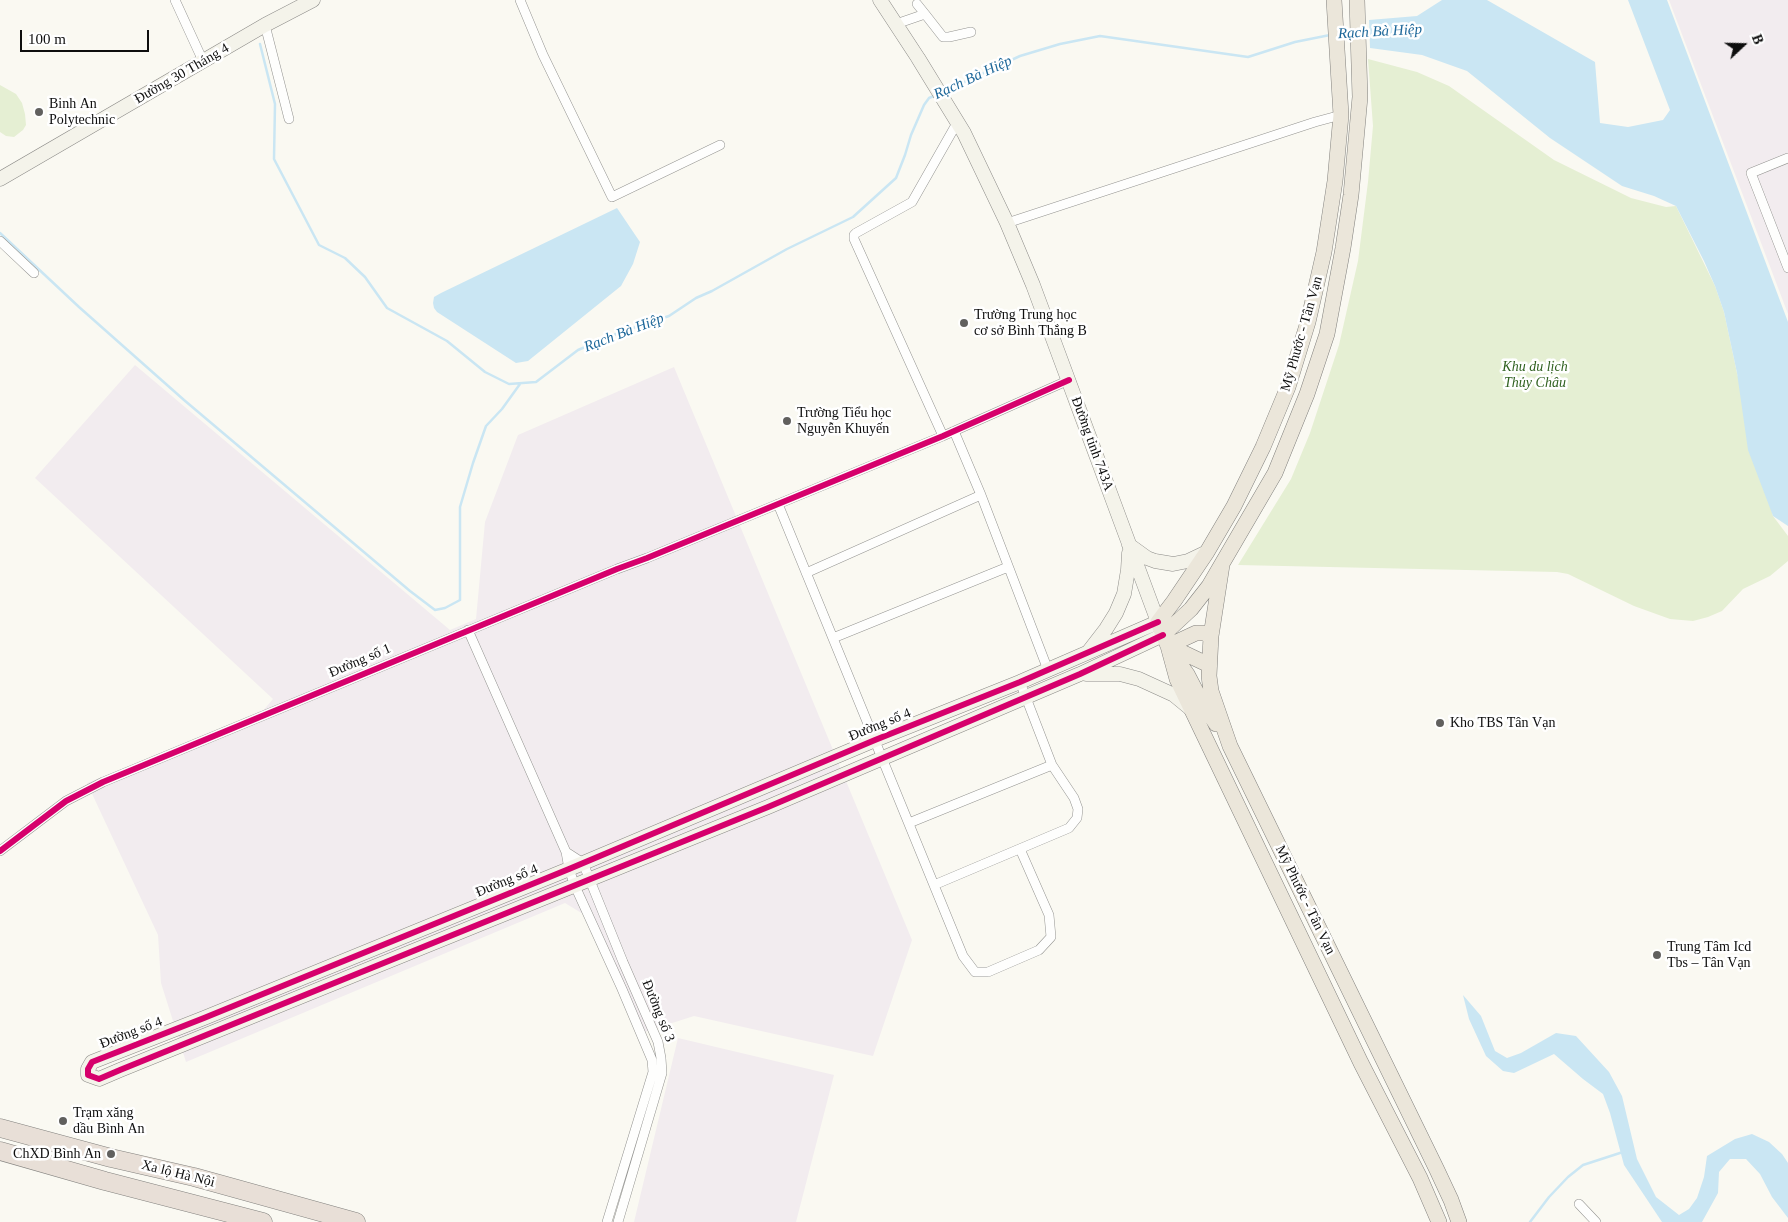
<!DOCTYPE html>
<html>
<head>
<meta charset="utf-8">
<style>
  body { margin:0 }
  #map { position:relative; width:1788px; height:1222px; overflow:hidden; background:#faf9f2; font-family:Georgia,serif }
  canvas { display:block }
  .north { position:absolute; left:1718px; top:20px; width:50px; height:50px; -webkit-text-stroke:4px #fff; paint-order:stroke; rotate:69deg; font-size:14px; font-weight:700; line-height:20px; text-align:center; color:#0e0e0e }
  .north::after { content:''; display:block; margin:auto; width:18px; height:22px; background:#0e0e0e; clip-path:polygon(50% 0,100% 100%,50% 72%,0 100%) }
  .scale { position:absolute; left:20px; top:30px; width:129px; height:22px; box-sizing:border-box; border:2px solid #0e0e0e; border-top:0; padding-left:6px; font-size:15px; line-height:18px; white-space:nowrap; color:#0e0e0e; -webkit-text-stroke:4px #fff; paint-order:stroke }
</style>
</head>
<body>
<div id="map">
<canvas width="1788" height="1222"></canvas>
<div class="north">B</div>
<div class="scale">100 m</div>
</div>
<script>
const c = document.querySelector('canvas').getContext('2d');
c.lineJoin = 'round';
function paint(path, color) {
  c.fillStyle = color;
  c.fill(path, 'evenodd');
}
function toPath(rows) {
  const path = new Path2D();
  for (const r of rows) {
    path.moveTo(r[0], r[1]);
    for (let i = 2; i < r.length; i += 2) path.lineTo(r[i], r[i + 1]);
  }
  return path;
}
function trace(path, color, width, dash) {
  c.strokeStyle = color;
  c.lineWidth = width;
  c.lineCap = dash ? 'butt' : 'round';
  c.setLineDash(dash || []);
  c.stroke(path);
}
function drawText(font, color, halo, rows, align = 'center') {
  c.font = font + ' Georgia,serif';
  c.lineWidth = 5;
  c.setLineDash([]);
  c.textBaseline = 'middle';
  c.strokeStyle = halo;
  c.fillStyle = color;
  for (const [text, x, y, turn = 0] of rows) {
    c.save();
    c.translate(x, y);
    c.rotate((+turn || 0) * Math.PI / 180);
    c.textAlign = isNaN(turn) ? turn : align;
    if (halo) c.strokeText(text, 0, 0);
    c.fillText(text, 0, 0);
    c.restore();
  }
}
paint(toPath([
  [1669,0,1788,0,1788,314],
  [135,365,450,630,476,619,485,522,518,435,674,367,912,940,873,1056,694,1016,638,1034,583,914,565,903,186,1062,161,983,158,935,87,783,261,713,273,699,35,478],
  [678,1038,834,1075,796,1222,634,1222]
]), '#f2ecef');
paint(toPath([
  [1368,59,1417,72,1449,86,1554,160,1631,198,1666,207,1676,206,1715,286,1724,312,1737,373,1773,516,1788,536,1788,561,1770,576,1743,589,1722,611,1708,617,1693,621,1670,619,1634,606,1568,574,1557,572,1238,565,1291,479,1310,433,1339,345,1358,261,1368,182,1373,126],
  [0,85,16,94,22,103,25,114,26,125,23,130,14,137,6,136,0,132]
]), '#e5efd3');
paint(toPath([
  [1442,0,1487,0,1595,62,1600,123,1628,127,1663,120,1670,110,1628,0,1667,0,1788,322,1788,526,1773,516,1748,450,1737,373,1724,312,1715,286,1704,261,1676,206,1654,196,1622,186,1550,138,1467,71,1422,55,1370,48,1369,20,1417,16],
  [617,208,640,242,633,264,621,286,528,361,516,363,437,312,434,308,433,303,434,297,441,293],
  [1463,995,1481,1016,1495,1051,1507,1058,1521,1053,1556,1033,1576,1036,1609,1072,1622,1096,1637,1159,1656,1197,1679,1215,1689,1209,1697,1198,1704,1177,1707,1156,1735,1139,1752,1134,1769,1142,1782,1154,1788,1163,1788,1218,1772,1197,1760,1174,1746,1159,1730,1159,1719,1172,1718,1193,1702,1222,1662,1222,1624,1165,1610,1113,1603,1094,1583,1079,1554,1054,1514,1073,1503,1071,1486,1056,1469,1019]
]), '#cae6f3');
trace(toPath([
  [1340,34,1352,33],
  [260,44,275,104,274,159,319,245,345,258,365,277,387,308,447,341,485,372,509,384,536,382,578,350,621,332,669,316,696,298,712,291,787,249,853,217,896,178,905,155,911,135,924,105,929,98,936,95],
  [943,92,1020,56,1060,44,1100,36,1248,57,1295,42,1330,35],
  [0,233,79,307,184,400,410,591,435,610,445,608,460,600,460,507,473,463,486,426,502,409,520,384],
  [1530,1222,1549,1197,1568,1177,1583,1165,1623,1152]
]), '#cae6f3', 2.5);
const street = toPath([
  [175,0,203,61],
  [520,0,543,55,612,197,720,145],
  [917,4,925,14],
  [896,24,925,14,943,37,949,37,971,32],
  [265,25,289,119],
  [1788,158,1751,173,1788,268],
  [1007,223,1315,122,1341,115],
  [0,241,34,273],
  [954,431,981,495,1048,670],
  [943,436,854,239,854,235,856,233,912,202,957,123],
  [778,504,963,956,975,972,988,972,1039,950,1051,937,1049,915,1020,849],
  [806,573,981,495],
  [468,630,566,852,569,869,575,886,622,989,652,1060,653,1072,607,1222],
  [833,638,1008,567],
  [909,823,1052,765],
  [0,851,66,801,103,782,617,569,647,558,943,436,1069,380],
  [566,852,583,863,623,962,658,1042,661,1058,662,1073,618,1222],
  [934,885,1069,828,1077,818,1078,809,1074,798,1052,765,1020,682],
  [1579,1204,1596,1222]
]);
const secondary = toPath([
  [880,0,918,58,964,133,1007,223,1033,285,1158,622,1020,682,875,740,569,869,204,1018,92,1062,88,1069,88,1075,99,1079,120,1070,768,807,1080,674,1163,635],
  [0,179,265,25,313,0],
  [1129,545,1147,558,1155,561,1173,564,1188,561,1207,552],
  [1089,651,1106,629,1116,613,1124,594,1128,570,1129,553],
  [1086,674,1120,674,1139,679,1174,695,1191,709]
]);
const primary = toPath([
  [1334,0,1341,115,1335,181,1324,252,1308,322,1288,387,1263,447,1234,506,1207,552,1174,601,1158,622,1168,646,1177,679,1361,1063,1420,1178,1439,1222],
  [1222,565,1211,636,1209,676,1211,691,1230,746,1437,1170,1451,1200,1459,1222],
  [1163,635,1191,609,1209,586,1275,473,1307,394,1327,334,1343,248,1351,195,1360,97,1357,0],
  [1168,646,1196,633,1204,633,1211,636],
  [1169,646,1209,665],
  [1173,654,1187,674,1200,699,1216,724]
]);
const highway = toPath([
  [0,1128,111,1158,194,1177,356,1222],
  [0,1151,105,1181,263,1222]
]);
trace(street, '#949491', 10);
trace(secondary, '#8b8a87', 15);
trace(primary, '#82817e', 16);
trace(highway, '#82817e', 19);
trace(street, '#fefefd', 9);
trace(secondary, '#f4f3ea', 14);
trace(primary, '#ebe6da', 15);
trace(highway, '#e8dfd7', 18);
trace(toPath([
  [1158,622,1020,682,875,740,569,869,204,1018,92,1062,88,1069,88,1075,99,1079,120,1070,768,807,1080,674,1163,635],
  [0,851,66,801,103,782,617,569,647,558,943,436,1069,380]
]), '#d6006c', 6);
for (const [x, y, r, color] of [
  [39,112,5,"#61605e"],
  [964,323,5,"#61605e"],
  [787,421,5,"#61605e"],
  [1440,723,5,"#61605e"],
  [1657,955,5,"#61605e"],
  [63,1121,5,"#61605e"],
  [111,1154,5,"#61605e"]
]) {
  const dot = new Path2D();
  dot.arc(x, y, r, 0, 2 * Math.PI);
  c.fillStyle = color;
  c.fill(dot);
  trace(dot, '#fff', 2);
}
drawText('14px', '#0e0e0e', '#fff', [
  ["Đường 30 Tháng 4",182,74,-30],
  ["Mỹ Phước - Tân Vạn",1302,334,-74],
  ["Đường tỉnh 743A",1092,444,70],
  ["Đường số 1",360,661,-23],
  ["Đường số 4",880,725,-22],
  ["Đường số 4",507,881,-22],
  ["Mỹ Phước - Tân Vạn",1305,900,64],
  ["Đường số 3",658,1011,68],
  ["Đường số 4",131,1033,-21],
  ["Xa lộ Hà Nội",178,1174,14]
]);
drawText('14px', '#0e0e0e', '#fff', [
  ["Binh An",49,104],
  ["Polytechnic",49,120],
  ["Trường Trung học",974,315],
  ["cơ sở Bình Thắng B",974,331],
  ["Trường Tiểu học",797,413],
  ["Nguyễn Khuyến",797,429],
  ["Kho TBS Tân Vạn",1450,723],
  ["Trung Tâm Icd",1667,947],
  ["Tbs – Tân Vạn",1667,963],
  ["Trạm xăng",73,1113],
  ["dầu Bình An",73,1129],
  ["ChXD Bình An",101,1154,"right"]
], 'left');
drawText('italic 14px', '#316221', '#fff', [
  ["Khu du lịch",1535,367],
  ["Thủy Châu",1535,383]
]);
drawText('italic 15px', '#1d6799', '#fff', [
  ["Rạch Bà Hiệp",1380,32,-3],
  ["Rạch Bà Hiệp",973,78,-25],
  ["Rạch Bà Hiệp",624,333,-21]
]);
</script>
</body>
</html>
